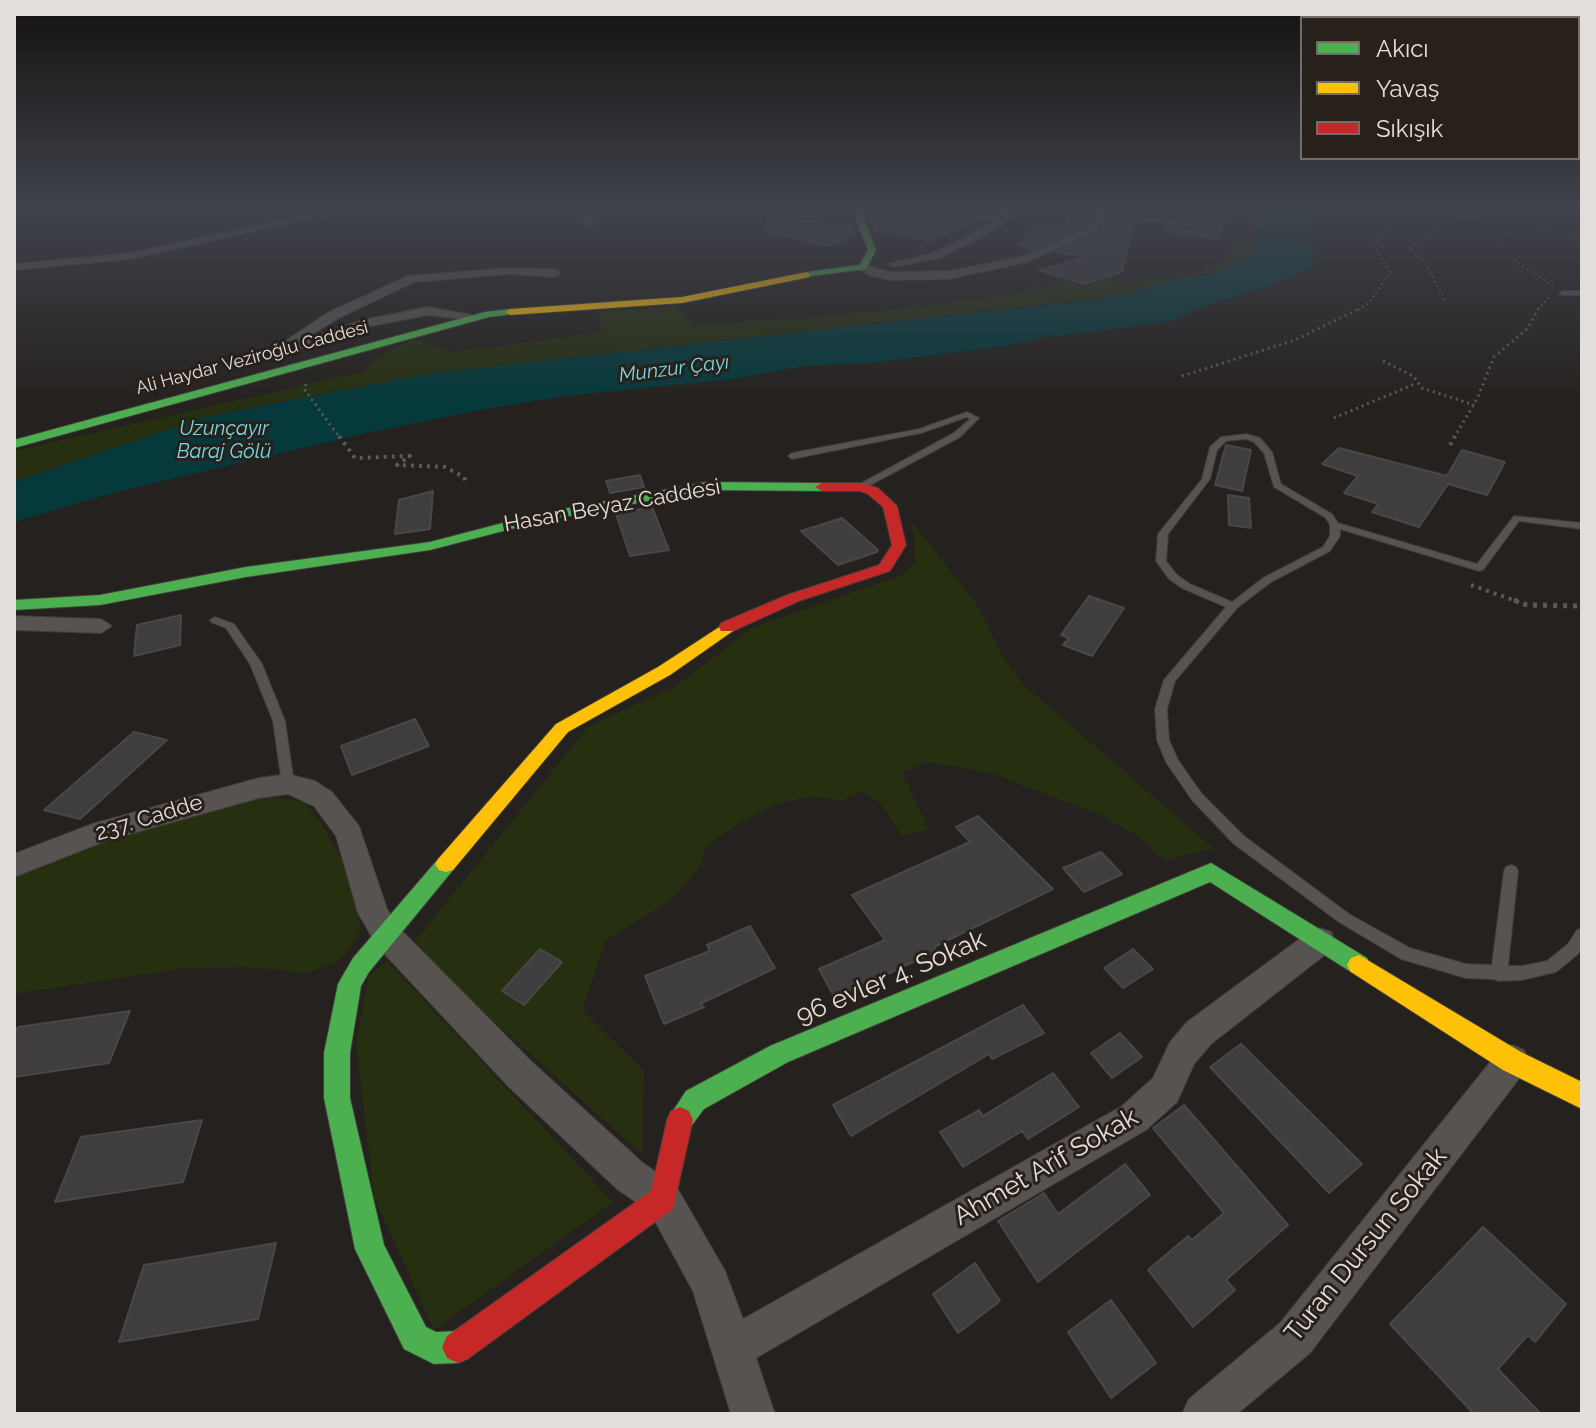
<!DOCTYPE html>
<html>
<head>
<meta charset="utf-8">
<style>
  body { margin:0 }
  #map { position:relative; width:1596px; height:1428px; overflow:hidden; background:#25211e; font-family:Raleway,sans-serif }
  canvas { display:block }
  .frame { position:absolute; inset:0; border:16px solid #e4dedb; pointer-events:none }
  .legend { position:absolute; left:1300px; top:16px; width:280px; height:144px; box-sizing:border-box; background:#28201b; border:2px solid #736c68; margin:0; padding:10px 14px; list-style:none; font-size:24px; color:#e4dedb }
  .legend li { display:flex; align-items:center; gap:16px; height:40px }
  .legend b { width:40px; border:2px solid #736c68 }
</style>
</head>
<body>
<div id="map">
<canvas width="1596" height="1428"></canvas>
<div class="frame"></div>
<ul class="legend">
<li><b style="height:10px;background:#4caf50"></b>Akıcı</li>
<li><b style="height:10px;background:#ffc107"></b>Yavaş</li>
<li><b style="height:10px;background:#c62828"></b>Sıkışık</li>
</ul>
</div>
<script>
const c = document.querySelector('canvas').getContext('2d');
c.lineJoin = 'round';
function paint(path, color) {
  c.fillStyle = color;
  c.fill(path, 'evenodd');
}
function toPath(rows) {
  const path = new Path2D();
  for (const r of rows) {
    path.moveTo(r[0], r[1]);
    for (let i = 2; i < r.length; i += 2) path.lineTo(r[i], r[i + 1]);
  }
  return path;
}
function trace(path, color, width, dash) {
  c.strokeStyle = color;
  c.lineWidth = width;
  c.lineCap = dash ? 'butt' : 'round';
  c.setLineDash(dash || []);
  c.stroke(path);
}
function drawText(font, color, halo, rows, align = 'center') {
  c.font = font + ' Raleway,sans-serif';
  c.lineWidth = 6;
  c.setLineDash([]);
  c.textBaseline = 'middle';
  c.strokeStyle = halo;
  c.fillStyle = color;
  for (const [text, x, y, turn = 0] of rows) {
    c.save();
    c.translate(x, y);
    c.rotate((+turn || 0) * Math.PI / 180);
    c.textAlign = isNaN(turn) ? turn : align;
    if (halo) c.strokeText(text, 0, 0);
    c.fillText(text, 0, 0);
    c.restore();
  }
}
paint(toPath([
  [1242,208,1248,208,1258,229,1256,245,1246,258,1229,269,1173,279,1126,295,433,373,205,417,14,482,14,451,362,372,376,359,413,339,450,351,492,348,602,332,598,313,674,306,694,326,844,315,998,296,1068,281,1085,287,1107,279,1124,285,1203,271,1218,262,1249,233],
  [909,518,978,606,1004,659,1025,686,1213,848,1165,861,1139,837,1103,816,991,773,927,762,902,773,929,830,902,836,880,803,862,792,840,801,811,796,777,804,738,824,704,848,702,864,673,899,606,940,582,1010,644,1071,642,1154,443,976,415,941,588,727,676,686,752,628,902,575,915,562,914,535],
  [276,797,304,802,322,825,348,872,361,928,350,948,335,963,308,973,250,967,186,968,14,994,14,876,146,824,248,799],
  [387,961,613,1202,434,1330,374,1197,356,1043,369,976]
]), '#262f10');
paint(toPath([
  [1248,208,1312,208,1315,232,1303,240,1316,256,1312,260,1313,267,1267,287,1201,307,1172,321,1040,338,1007,346,871,363,803,366,733,379,564,396,480,410,358,435,117,492,14,522,14,482,205,417,433,373,1090,300,1126,295,1173,279,1208,275,1246,259,1256,245,1258,229]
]), '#05393b');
const building = toPath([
  [874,208,1000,208,994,213,945,211,949,219,975,221,930,241,892,232,877,233,871,220,874,208],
  [1067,208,1095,208,1086,225,1033,249,1018,245,1037,223,1067,226,1067,208],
  [1180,208,1232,208,1216,239,1165,231,1168,227,1193,229,1199,225,1193,219,1174,217,1180,208],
  [768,216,850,226,850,223,855,235,829,246,766,231,768,216],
  [1106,220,1134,223,1122,272,1084,284,1039,270,1086,257,1056,252,1097,234,1106,220],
  [1226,445,1251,450,1242,491,1215,485,1226,445],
  [1339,448,1447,476,1462,450,1505,462,1487,495,1448,484,1419,527,1372,512,1378,504,1344,493,1358,476,1322,464,1339,448],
  [640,475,644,487,610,493,606,481,640,475],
  [433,491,430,529,395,534,399,500,433,491],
  [1228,495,1249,498,1251,528,1229,525,1228,495],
  [652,507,669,550,630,556,616,514,652,507],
  [842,518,878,550,877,552,838,565,801,531,842,518],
  [1089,596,1124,608,1092,656,1063,645,1069,638,1061,635,1089,596],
  [181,615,180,645,134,656,137,625,181,615],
  [415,719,429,746,352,775,341,746,415,719],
  [134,732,167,740,80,819,44,810,134,732],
  [978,816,1053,889,934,947,937,951,835,998,819,969,885,940,852,895,970,842,956,827,978,816],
  [1101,852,1122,874,1084,892,1063,868,1101,852],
  [750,926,775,968,700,1004,704,1007,664,1024,645,976,710,951,707,945,750,926],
  [540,949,562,962,524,1005,502,991,540,949],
  [1133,949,1153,969,1123,988,1104,968,1133,949],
  [1023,1005,1044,1033,992,1059,989,1054,851,1136,833,1105,1023,1005],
  [130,1011,109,1063,14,1077,14,1034,18,1027,130,1011],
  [1120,1033,1142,1057,1112,1078,1091,1053,1120,1033],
  [1241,1044,1362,1164,1329,1193,1210,1067,1241,1044],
  [1053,1073,1079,1107,1028,1139,1022,1131,963,1167,940,1132,979,1110,983,1116,1053,1073],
  [1184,1105,1288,1225,1226,1280,1235,1290,1193,1327,1148,1270,1188,1236,1192,1240,1224,1213,1153,1128,1184,1105],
  [202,1120,183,1182,55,1202,81,1137,202,1120],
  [1125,1164,1150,1195,1038,1282,998,1221,1044,1193,1058,1214,1125,1164],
  [1483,1227,1566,1304,1535,1342,1528,1335,1498,1369,1541,1414,1474,1414,1390,1324,1483,1227],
  [276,1243,258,1319,119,1342,144,1265,276,1243],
  [975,1263,1000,1301,958,1333,933,1294,975,1263],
  [1111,1300,1156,1363,1111,1398,1068,1332,1111,1300]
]);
paint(building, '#3f3d3e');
trace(building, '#494748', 2);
const lane = toPath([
  [947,213,1002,216,1005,218,1002,220,949,216,947,213],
  [1101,214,1193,222,1196,224,1193,226,1103,217,1101,214],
  [1582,291,1582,295,1562,295,1559,293,1562,291,1582,291],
  [967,412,979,418,960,437,861,490,857,487,858,485,954,433,970,419,967,417,921,433,792,459,788,456,792,453,919,429,967,412],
  [1247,434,1260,438,1272,452,1281,484,1332,514,1338,523,1477,564,1514,516,1582,523,1582,529,1519,521,1483,570,1479,571,1340,529,1340,536,1330,551,1271,582,1237,608,1175,681,1167,709,1169,740,1178,760,1202,794,1244,836,1349,914,1410,948,1466,964,1492,965,1504,871,1506,867,1511,865,1516,867,1518,871,1508,966,1522,966,1547,961,1568,944,1577,930,1582,929,1582,948,1578,954,1556,972,1522,980,1499,981,1493,979,1466,978,1401,959,1339,922,1234,844,1192,800,1166,762,1157,740,1155,709,1164,680,1226,607,1182,588,1169,579,1156,561,1158,534,1202,479,1210,447,1221,437,1247,434],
  [1246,439,1254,442,1264,453,1274,487,1326,518,1330,525,1330,536,1323,547,1263,578,1232,602,1190,584,1177,575,1166,561,1168,534,1210,479,1217,450,1226,441,1246,439],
  [215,617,234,624,262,664,285,721,294,784,293,787,283,787,282,784,273,721,250,664,226,628,211,622,210,620,215,617]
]);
const street = toPath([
  [335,208,356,208,131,259,14,270,14,264,131,253,335,208],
  [577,208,587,208,596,225,588,225,578,217,577,208],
  [1005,208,1016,208,997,229,940,258,893,267,887,264,933,253,989,225,1005,208],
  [1099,208,1109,208,1096,231,1027,262,949,279,889,280,869,275,857,267,863,264,889,272,949,271,1024,256,1088,227,1099,208],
  [509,268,555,269,561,273,555,277,509,274,414,282,339,318,305,339,363,320,428,307,483,317,477,321,428,315,371,326,300,349,282,343,329,312,408,276,509,268],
  [14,616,101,619,112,626,101,633,14,630,14,616],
  [288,774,315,781,332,792,359,826,387,909,399,928,533,1063,643,1163,676,1186,725,1271,743,1319,1122,1106,1153,1078,1170,1042,1187,1022,1309,932,1320,928,1331,932,1335,941,1331,950,1211,1044,1194,1064,1177,1102,1146,1130,756,1358,775,1414,731,1414,693,1291,650,1212,617,1189,509,1087,377,946,358,913,336,836,314,806,288,794,259,798,108,840,14,877,14,854,92,824,259,778,288,774],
  [1512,1045,1524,1050,1529,1061,1524,1072,1310,1353,1237,1414,1182,1414,1189,1399,1280,1323,1500,1050,1512,1045]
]);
const fast = toPath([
  [860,208,868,208,864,220,876,250,866,269,804,277,807,272,860,265,868,250,856,220,860,208],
  [510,309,513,310,513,314,489,317,14,448,14,440,485,312,510,309],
  [706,482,822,483,829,487,822,491,706,490,538,522,430,550,246,577,100,605,14,610,14,600,100,595,246,567,430,542,537,514,706,482],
  [446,856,453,858,457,864,453,870,369,972,361,986,350,1053,350,1098,384,1245,426,1327,436,1332,458,1331,469,1336,474,1347,469,1358,458,1363,434,1364,404,1349,355,1249,324,1098,324,1053,338,984,353,958,439,858,446,856],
  [1211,863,1367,958,1371,965,1367,972,1359,975,1351,972,1210,882,788,1062,704,1109,689,1129,680,1133,671,1129,667,1120,686,1091,770,1046,1211,863]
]);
const slow = toPath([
  [807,272,810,277,682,303,510,315,505,312,510,309,682,297,807,272],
  [727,622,735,627,733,631,670,675,568,732,453,870,446,872,439,870,435,864,439,858,556,724,658,667,727,622],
  [1359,955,1521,1052,1582,1082,1582,1109,1503,1070,1351,972,1347,965,1351,958,1359,955]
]);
const jam = toPath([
  [861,483,878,488,897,506,906,545,890,571,799,601,733,631,721,631,719,627,721,623,787,595,879,565,892,545,883,507,868,494,860,491,822,491,815,487,822,483,861,483],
  [680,1107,689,1111,693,1120,673,1209,469,1358,458,1363,447,1358,442,1347,447,1336,651,1191,667,1120,671,1111,680,1107]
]);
trace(lane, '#413c3a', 2);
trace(street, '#413c3a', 2);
trace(fast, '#413c3a', 2);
trace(slow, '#413c3a', 2);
trace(jam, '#413c3a', 2);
trace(toPath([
  [1270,208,1323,214,1336,208],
  [1562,208,1582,210],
  [1582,218,1569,220,1582,228],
  [1498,247,1500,237,1507,235],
  [1514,260,1553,286],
  [1445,300,1425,262,1409,249,1447,221,1461,218,1521,221,1582,240],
  [1358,310,1369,303,1390,272,1374,246,1387,228,1393,208],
  [1538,310,1550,296]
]), '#5c5a58', 2, [2, 3]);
trace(toPath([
  [1383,361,1413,376,1422,388,1474,405],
  [1182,376,1295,340,1361,308],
  [306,384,304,389,340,438],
  [1334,418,1417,383],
  [1454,438,1477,399,1494,357,1527,329,1539,308]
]), '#5c5a58', 3, [2, 4]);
trace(toPath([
  [339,436,355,458,410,456,397,465,445,467,464,477,467,485],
  [1450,445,1455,436],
  [1471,585,1519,602]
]), '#5c5a58', 4, [3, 5]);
trace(toPath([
  [1514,600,1527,605,1582,606]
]), '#5c5a58', 5, [4, 6]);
paint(lane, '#575351');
paint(street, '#575351');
paint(fast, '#4caf50');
paint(slow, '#ffc107');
paint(jam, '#c62828');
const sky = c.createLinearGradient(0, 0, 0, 408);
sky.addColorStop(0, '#141210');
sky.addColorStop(0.51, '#40434c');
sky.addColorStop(1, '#40434c00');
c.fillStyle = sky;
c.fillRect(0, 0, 1596, 408);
drawText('18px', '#e4dedb', '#28201b', [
  ["Ali Haydar Veziroğlu Caddesi",252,358,-15]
]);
drawText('italic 20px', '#74dbe2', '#28201b', [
  ["Munzur Çayı",674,369,-7],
  ["Uzunçayır",224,429],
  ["Baraj Gölü",224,452]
]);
drawText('22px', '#e4dedb', '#28201b', [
  ["Hasan Beyaz Caddesi",612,506,-10],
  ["237. Cadde",149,818,-17]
]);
drawText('26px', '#e4dedb', '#28201b', [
  ["96 evler 4. Sokak",891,978,-23],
  ["Ahmet Arif Sokak",1046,1167,-30],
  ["Turan Dursun Sokak",1366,1245,-51]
]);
</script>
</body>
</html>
